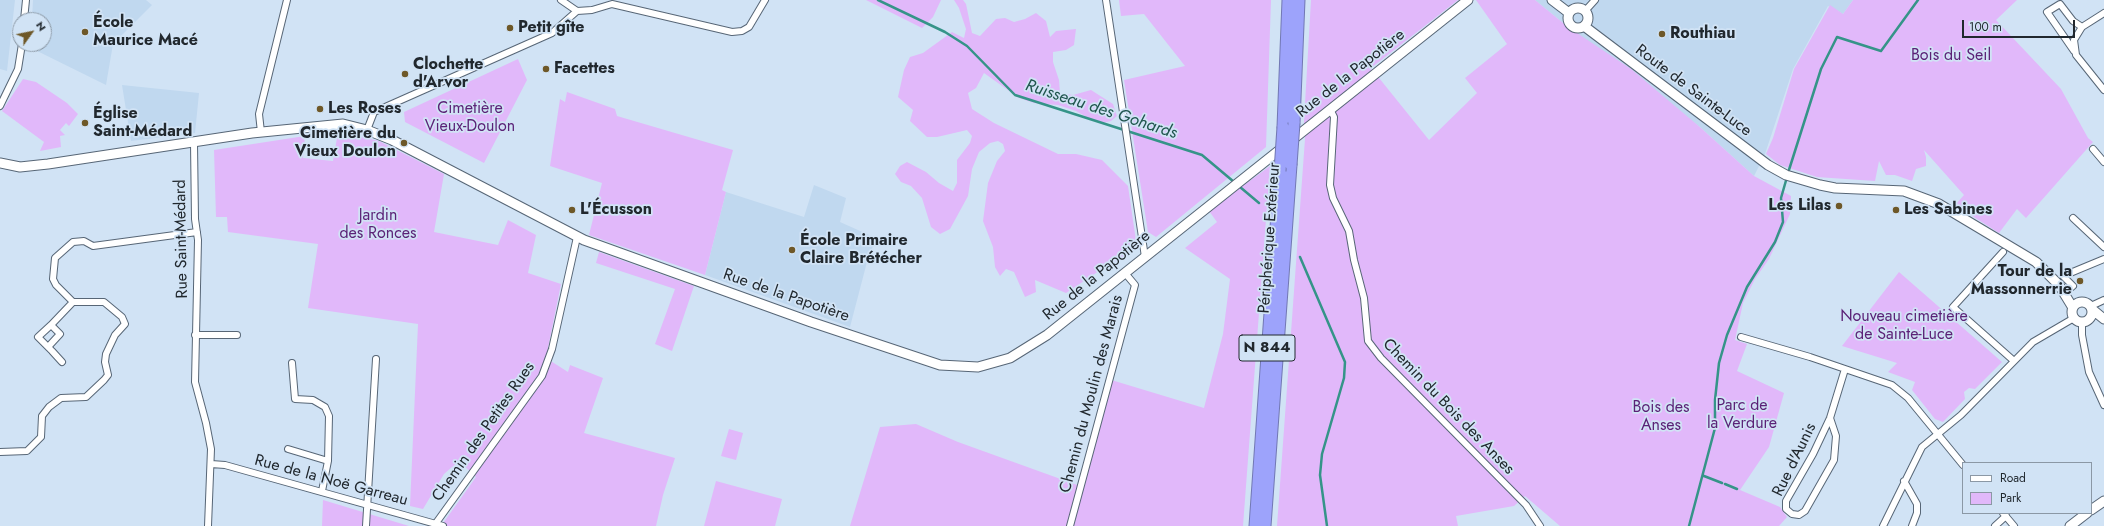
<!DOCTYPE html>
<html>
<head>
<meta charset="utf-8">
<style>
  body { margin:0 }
  #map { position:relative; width:2104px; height:526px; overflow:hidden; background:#d1e3f5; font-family:Jost,sans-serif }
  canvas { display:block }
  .legend { position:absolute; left:1962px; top:462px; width:130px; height:52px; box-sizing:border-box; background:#d1e3f5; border:1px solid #8b98a5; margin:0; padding:5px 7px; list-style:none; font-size:12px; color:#21282e }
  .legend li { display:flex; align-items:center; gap:8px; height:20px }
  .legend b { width:20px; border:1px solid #8b98a5 }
  .north { position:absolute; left:12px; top:12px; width:40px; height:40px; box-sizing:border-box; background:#d1e3f5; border:1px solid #8b98a5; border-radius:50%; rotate:57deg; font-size:11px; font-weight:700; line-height:16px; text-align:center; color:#21282e }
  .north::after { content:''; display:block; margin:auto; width:14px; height:18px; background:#6e5828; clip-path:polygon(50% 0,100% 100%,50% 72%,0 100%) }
  .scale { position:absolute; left:1962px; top:20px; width:113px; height:18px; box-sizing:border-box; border:2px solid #21282e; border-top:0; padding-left:5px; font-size:12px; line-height:14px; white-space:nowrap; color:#21282e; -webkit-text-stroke:3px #d1e3f5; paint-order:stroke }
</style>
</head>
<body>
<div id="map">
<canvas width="2104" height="526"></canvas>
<ul class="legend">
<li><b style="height:5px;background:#fff"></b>Road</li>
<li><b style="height:11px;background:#e1b8fa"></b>Park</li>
</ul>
<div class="north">N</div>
<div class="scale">100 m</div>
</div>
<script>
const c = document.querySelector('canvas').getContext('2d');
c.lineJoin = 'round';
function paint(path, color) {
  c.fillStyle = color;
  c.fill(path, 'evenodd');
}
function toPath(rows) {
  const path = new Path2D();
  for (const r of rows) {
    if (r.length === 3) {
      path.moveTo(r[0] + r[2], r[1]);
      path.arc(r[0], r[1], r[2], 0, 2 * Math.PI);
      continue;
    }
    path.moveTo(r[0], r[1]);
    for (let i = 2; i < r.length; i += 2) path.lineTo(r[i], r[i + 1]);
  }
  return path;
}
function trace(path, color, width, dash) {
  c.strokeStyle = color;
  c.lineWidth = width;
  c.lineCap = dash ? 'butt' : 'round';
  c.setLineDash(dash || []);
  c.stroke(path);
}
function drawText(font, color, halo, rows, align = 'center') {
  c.font = font + ' Jost,sans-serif';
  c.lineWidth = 3.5;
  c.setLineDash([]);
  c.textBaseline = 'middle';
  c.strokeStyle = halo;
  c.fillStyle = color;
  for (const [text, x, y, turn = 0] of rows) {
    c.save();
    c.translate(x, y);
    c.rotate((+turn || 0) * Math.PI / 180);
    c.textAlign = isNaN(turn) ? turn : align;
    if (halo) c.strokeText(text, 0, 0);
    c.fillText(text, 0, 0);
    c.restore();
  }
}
paint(toPath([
  [0,0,15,0,7,71,0,69],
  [33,0,146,0,152,5,113,44,106,85,29,47,29,44,44,44,44,20,32,20],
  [1535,0,1853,0,1843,14,1828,6,1793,69,1765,154,1754,176,1701,128,1568,27],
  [122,85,199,93,195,133,131,141],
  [814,185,846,198,840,222,876,238,867,262,850,327,705,275,726,192,804,217]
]), '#c0d8ef');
paint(toPath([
  [866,0,941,0,933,17,922,28],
  [954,0,963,0,966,4,972,33,980,36,996,19,1005,18,1014,22,1025,19,1036,13,1046,21,1050,37,1056,31,1076,29,1074,45,1066,50,1053,52,1053,62,1059,80,1060,93,1073,95,1091,90,1113,104,1117,116,1111,121,1103,123,1092,120,1076,111,1058,105,1034,103,1019,98,984,73,976,88,968,93,972,109,994,123,1058,154,1076,154,1102,160,1128,186,1136,241,1136,249,1118,262,1114,261,1066,293,1035,280,1036,292,1025,297,1014,272,1006,269,1000,276,995,267,993,247,983,221,988,183,997,161,1005,151,1003,144,998,141,990,143,979,152,972,169,968,196,950,229,940,234,931,227,922,198,911,186,901,182,895,174,900,166,907,162,926,172,939,183,953,191,957,183,957,160,970,143,972,136,967,130,937,137,927,137,910,121,913,110,898,97,904,70,910,57,923,53,952,32,964,38,966,29,959,8],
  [1119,0,1271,0,1266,147,1156,237,1148,232,1124,80,1185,66,1144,14,1121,16],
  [1311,0,1458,0,1371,68,1429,140,1477,93,1465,78,1507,44,1476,0,1535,0,1568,27,1631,69,1701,128,1754,176,1791,196,1790,214,1769,259,1755,279,1743,303,1735,340,1747,344,1737,371,1784,393,1769,447,1740,490,1780,507,1787,517,1779,526,1560,526,1525,496,1514,506,1456,516,1458,526,1277,526,1305,139,1304,121],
  [1853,0,2017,0,1996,20,2061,89,2088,138,2093,142,2026,218,2017,209,1999,233,1955,205,1964,195,1924,150,1926,157,1926,166,1916,169,1912,181,1895,175,1886,175,1879,161,1875,181,1817,177,1780,165,1766,154,1773,138,1794,69,1830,5,1843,14],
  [518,59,527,80,484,163,405,122,404,112],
  [23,79,36,82,67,103,78,114,69,126,66,123,60,130,65,135,60,136,61,147,40,151,44,142,2,111],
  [567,92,615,109,617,116,733,150,722,190,726,192,705,275,589,235,602,183,550,166,560,99,565,102],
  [338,132,379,141,444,174,434,232,498,245,508,220,536,235,528,273,561,284,546,358,568,372,570,365,603,378,584,433,675,458,663,495,656,526,441,526,476,477,459,461,444,474,423,509,410,506,418,324,308,308,318,244,228,232,227,217,216,217,214,150,305,136,303,158,333,161],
  [1270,166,1243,526,850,526,880,427,916,424,958,442,1080,486,1108,379,1204,408,1223,334,1230,279,1185,248,1217,222,1209,211],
  [599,252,694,286,672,351,655,344,675,289,596,263],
  [1899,272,2002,362,1975,389,1969,388,1964,392,1965,399,1943,422,1935,419,1912,390,1915,382,1888,372,1897,363,1842,346],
  [729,429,743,433,736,460,721,456],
  [716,481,782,499,775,526,704,526],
  [323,500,409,526,322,526]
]), '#e1b8fa');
trace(toPath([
  [878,0,945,32,967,46,1015,95,1202,155,1259,203],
  [1788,173,1821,69,1837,37,1881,51,1918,0],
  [1300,257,1345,362,1344,378,1322,454,1320,475,1327,526],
  [1704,476,1722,483],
  [1725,484,1737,489],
  [1689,526,1715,428,1715,400,1719,363,1727,335,1747,287,1775,242,1783,222,1781,198,1787,177]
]), '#359488', 2.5);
const street = toPath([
  [561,0,577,11],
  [1106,0,1145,257],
  [577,11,592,10,612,4,732,32,742,31,749,27,765,0],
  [1585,11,1595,0],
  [2104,13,2082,27,2074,40,2076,55,2104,90],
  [24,20,26,0],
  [2074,51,2047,12,2060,4,2073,21,2082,27],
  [0,106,18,69,22,44],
  [1330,109,1334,117,1330,185,1333,198,1349,231,1354,260,1364,298,1368,341,1381,358,1526,505,1540,526],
  [367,130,374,112,552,33,577,11],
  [261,132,259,114,287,0],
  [194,143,195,219,198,240,195,382,206,423,211,449,208,526],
  [2093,149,2104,162],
  [2073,218,2104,247],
  [2003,252,1953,307,2014,361],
  [2067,291,2073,286,2063,276,2104,259],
  [2091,306,2104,300],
  [2082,322,2082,335,2089,372,2104,405],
  [51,325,73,302],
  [195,335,237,335],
  [1741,337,1810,357,1892,385,1908,398,1963,465],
  [48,347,60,334,51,325,38,337,52,351,62,362],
  [292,363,295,399,313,400,325,407,329,416,328,461,322,491],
  [1830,418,1836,436,1834,460,1805,511,1799,515,1792,514,1786,509,1786,501,1813,454,1830,418,1845,369],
  [288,449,328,461],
  [0,452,27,451,41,437,42,416,49,407,61,398,86,397,104,380,108,375,105,362,106,354,115,335,125,324,122,317,104,302,73,302,56,285,53,279,55,258,73,242,84,241,93,246,197,232],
  [211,464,225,465,443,526],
  [1904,481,1917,504,1917,513,1912,526],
  [2003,513,2014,526],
  [436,523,542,376,552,349,577,237],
  [366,526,376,359],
  [1070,526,1135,285,1125,273],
  [1883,526,1922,447,1961,415,2033,342,2074,318],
  [1995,526,2006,516]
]);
const secondary = toPath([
  [1552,0,1569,13],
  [1578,18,10],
  [1584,26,1768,165,1786,175,1820,185,1835,188,1904,191,1939,204,2036,262,2059,285,2073,308],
  [0,163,20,167,48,164,252,133,343,124,367,130,392,140,584,240,811,322,940,365,978,367,1010,358,1047,335,1468,0],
  [2082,312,10],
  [2093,310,2104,319],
  [2091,510,2104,501],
  [2070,526,2087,513]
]);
const highway = toPath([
  [1294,123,1299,0],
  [1283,127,1288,0],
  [1255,526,1280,171],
  [1265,526,1291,165]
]);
trace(street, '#576676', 8);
trace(secondary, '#576676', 11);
trace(highway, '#7278b3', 13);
trace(street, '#fff', 6);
trace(secondary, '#fff', 9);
trace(highway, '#9da3fb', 11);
const highwayBridge = toPath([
  [1291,165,1294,123],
  [1280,171,1283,127]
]);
trace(highwayBridge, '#7278b3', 13, []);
trace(highwayBridge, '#9da3fb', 11);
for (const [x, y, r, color] of [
  [510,28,4,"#6e5828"],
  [85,32,4,"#6e5828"],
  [1662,34,4,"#6e5828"],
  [546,69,4,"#6e5828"],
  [405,74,4,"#6e5828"],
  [320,109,4,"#6e5828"],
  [85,123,4,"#6e5828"],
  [404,143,4,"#6e5828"],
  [1839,206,4,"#6e5828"],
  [572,210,4,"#6e5828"],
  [1896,210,4,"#6e5828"],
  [792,250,4,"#6e5828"],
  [2080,281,4,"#6e5828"]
]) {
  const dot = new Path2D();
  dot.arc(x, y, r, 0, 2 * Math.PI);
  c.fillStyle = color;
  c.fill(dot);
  trace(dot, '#d1e3f5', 1.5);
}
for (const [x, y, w] of [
  [1267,348,56]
]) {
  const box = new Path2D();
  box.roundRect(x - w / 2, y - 13, w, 26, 3);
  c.fillStyle = '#d1e3f5';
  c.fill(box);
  trace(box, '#21282e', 1);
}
drawText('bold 15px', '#21282e', null, [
  ["N 844",1267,348]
]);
drawText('bold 16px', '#21282e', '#d1e3f5', [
  ["École",93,23],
  ["Maurice Macé",93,41],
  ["Petit gîte",518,28],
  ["Routhiau",1670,34],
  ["Clochette",413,65],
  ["d'Arvor",413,83],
  ["Facettes",554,69],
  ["Les Roses",328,109],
  ["Église",93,114],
  ["Saint-Médard",93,132],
  ["Cimetière du",396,134,"right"],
  ["Vieux Doulon",396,152,"right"],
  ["Les Lilas",1831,206,"right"],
  ["L'Écusson",580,210],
  ["Les Sabines",1904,210],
  ["École Primaire",800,241],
  ["Claire Brétécher",800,259],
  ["Tour de la",2072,272,"right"],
  ["Massonnerrie",2072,290,"right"]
], 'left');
drawText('16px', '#5b2277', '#d1e3f5', [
  ["Bois du Seil",1951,56],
  ["Cimetière",470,109],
  ["Vieux-Doulon",470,127],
  ["Jardin",378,216],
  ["des Ronces",378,234],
  ["Nouveau cimetière",1904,317],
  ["de Sainte-Luce",1904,335],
  ["Parc de",1742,406],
  ["la Verdure",1742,424],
  ["Bois des",1661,408],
  ["Anses",1661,426]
]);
drawText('16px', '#21282e', '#d1e3f5', [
  ["Rue de la Papotière",1351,74,-38],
  ["Route de Sainte-Luce",1693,91,37],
  ["Périphérique Extérieur",1270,238,-86],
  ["Rue Saint-Médard",182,239,-91],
  ["Rue de la Papotière",1097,276,-39],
  ["Rue de la Papotière",786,296,19],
  ["Chemin du Moulin des Marais",1092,394,-75],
  ["Chemin du Bois des Anses",1448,407,46],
  ["Chemin des Petites Rues",484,432,-55],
  ["Rue d'Aunis",1795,460,-64],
  ["Rue de la Noë Garreau",331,481,15]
]);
drawText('italic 17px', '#20554e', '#d1e3f5', [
  ["Ruisseau des Gohards",1101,110,18]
]);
</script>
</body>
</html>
